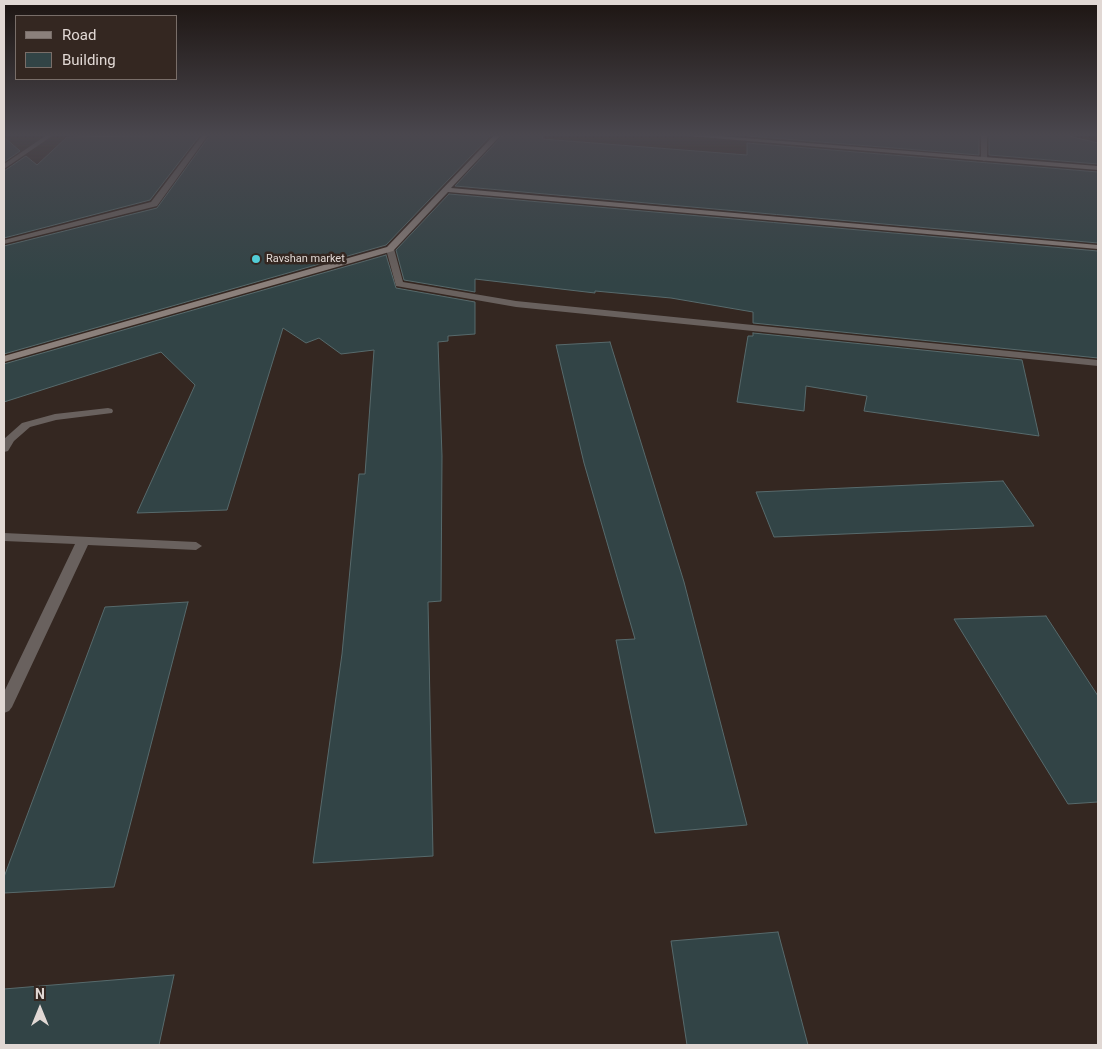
<!DOCTYPE html>
<html>
<head>
<meta charset="utf-8">
<style>
  body { margin:0 }
  #map { position:relative; width:1102px; height:1049px; overflow:hidden; background:#342721; font-family:Roboto,sans-serif }
  canvas { display:block }
  .frame { position:absolute; inset:0; border:5px solid #e1d8d4; pointer-events:none }
  .legend { position:absolute; left:15px; top:15px; width:162px; height:65px; box-sizing:border-box; background:#342721; border:1px solid #796e69; margin:0; padding:6px 9px; list-style:none; font-size:15px; color:#e1d8d4 }
  .legend li { display:flex; align-items:center; gap:10px; height:25px }
  .legend b { width:25px; border:1px solid #796e69 }
  .north { position:absolute; left:15px; top:984px; width:50px; height:50px; -webkit-text-stroke:4px #342721; paint-order:stroke; rotate:0deg; font-size:14px; font-weight:700; line-height:20px; text-align:center; color:#e1d8d4 }
  .north::after { content:''; display:block; margin:auto; width:18px; height:22px; background:#e1d8d4; clip-path:polygon(50% 0,100% 100%,50% 72%,0 100%) }
</style>
</head>
<body>
<div id="map">
<canvas width="1102" height="1049"></canvas>
<div class="frame"></div>
<ul class="legend">
<li><b style="height:6px;background:#8b807b"></b>Road</li>
<li><b style="height:14px;background:#324446"></b>Building</li>
</ul>
<div class="north">N</div>
</div>
<script>
const c = document.querySelector('canvas').getContext('2d');
c.lineJoin = 'round';
function paint(path, color) {
  c.fillStyle = color;
  c.fill(path, 'evenodd');
}
function toPath(rows) {
  const path = new Path2D();
  for (const r of rows) {
    path.moveTo(r[0], r[1]);
    for (let i = 2; i < r.length; i += 2) path.lineTo(r[i], r[i + 1]);
  }
  return path;
}
function trace(path, color, width, dash) {
  c.strokeStyle = color;
  c.lineWidth = width;
  c.lineCap = dash ? 'butt' : 'round';
  c.setLineDash(dash || []);
  c.stroke(path);
}
function drawText(font, color, halo, rows, align = 'center') {
  c.font = font + ' Roboto,sans-serif';
  c.lineWidth = 5;
  c.setLineDash([]);
  c.textBaseline = 'middle';
  c.strokeStyle = halo;
  c.fillStyle = color;
  for (const [text, x, y, turn = 0] of rows) {
    c.save();
    c.translate(x, y);
    c.rotate((+turn || 0) * Math.PI / 180);
    c.textAlign = isNaN(turn) ? turn : align;
    if (halo) c.strokeText(text, 0, 0);
    c.fillText(text, 0, 0);
    c.restore();
  }
}
const building = toPath([
  [226,134,492,134,386,245,4,354,4,246,157,208,210,135,226,134],
  [504,134,542,134,543,139,747,155,747,143,1098,172,1098,243,455,186,504,134],
  [747,134,979,134,979,155,747,136,747,134],
  [989,134,1061,134,1098,143,1098,164,989,155,989,134],
  [200,135,150,200,4,238,4,171,26,156,37,165,67,137,200,135],
  [4,137,20,151,4,162,4,137],
  [449,194,1098,251,1098,358,753,323,753,312,671,298,595,291,595,293,475,279,475,292,404,280,396,250,449,194],
  [386,255,396,288,475,302,475,334,448,336,448,341,438,342,442,456,441,601,428,602,433,856,313,863,342,654,359,474,365,474,374,350,341,354,319,338,306,343,283,328,227,510,137,513,195,385,161,352,4,402,4,364,386,255],
  [753,333,1022,360,1039,436,864,411,867,396,806,386,804,411,737,402,748,336,753,336,753,333],
  [610,342,684,582,747,825,655,833,616,640,635,639,584,463,556,345,610,342],
  [1003,481,1034,526,774,537,756,492,1003,481],
  [188,602,114,887,4,893,4,877,105,607,188,602],
  [1046,616,1098,696,1098,802,1068,804,954,619,1046,616],
  [778,932,808,1045,687,1045,671,941,778,932],
  [174,975,159,1045,4,1045,4,989,174,975]
]);
paint(building, '#324446');
trace(building, '#576a6c', 1);
paint(toPath([
  [48,134,55,134,4,169,4,164,48,134],
  [203,134,209,134,157,206,4,244,4,240,151,202,203,134],
  [108,408,112,409,113,411,112,413,56,420,30,427,14,441,8,451,4,452,4,439,22,423,55,414,108,408],
  [4,533,196,542,202,546,196,550,88,545,12,707,9,711,4,713,4,692,75,544,4,541,4,533]
]), '#69615e');
paint(toPath([
  [981,134,987,134,987,159,984,161,981,159,981,134],
  [387,247,394,249,403,282,516,301,1098,360,1098,366,516,307,396,286,386,249,387,247]
]), '#69615e');
paint(toPath([
  [495,134,502,134,451,188,1098,245,1098,249,448,192,393,251,4,362,4,356,387,247,495,134],
  [664,134,694,134,1098,166,1098,170,664,134]
]), '#8b807b');
const sky = c.createLinearGradient(0, 0, 0, 281);
sky.addColorStop(0, '#1d1512');
sky.addColorStop(0.48, '#4a474e');
sky.addColorStop(1, '#4a474e00');
c.fillStyle = sky;
c.fillRect(0, 0, 1102, 281);
for (const [x, y, r, color] of [
  [256,259,5,"#52ccd6"]
]) {
  const dot = new Path2D();
  dot.arc(x, y, r, 0, 2 * Math.PI);
  c.fillStyle = color;
  c.fill(dot);
  trace(dot, '#342721', 2);
}
drawText('11px', '#e1d8d4', '#342721', [
  ["Ravshan market",266,259]
], 'left');
</script>
</body>
</html>
